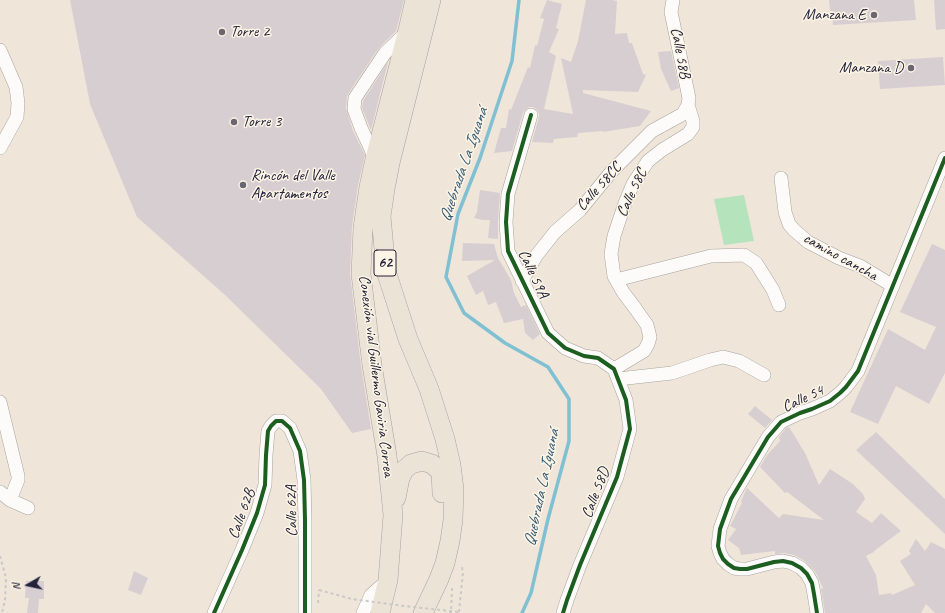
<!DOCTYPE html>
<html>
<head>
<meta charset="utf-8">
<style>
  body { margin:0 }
  #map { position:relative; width:945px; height:613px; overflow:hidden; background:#efe6d9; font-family:Caveat,sans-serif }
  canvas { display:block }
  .north { position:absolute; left:8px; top:565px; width:40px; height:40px; -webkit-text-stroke:3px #fcf5e5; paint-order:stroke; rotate:261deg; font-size:11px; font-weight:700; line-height:16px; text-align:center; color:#22223b }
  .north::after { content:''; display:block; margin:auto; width:14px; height:18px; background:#22223b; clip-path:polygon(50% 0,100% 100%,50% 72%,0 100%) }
</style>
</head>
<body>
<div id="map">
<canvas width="945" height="613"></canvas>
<div class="north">N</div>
</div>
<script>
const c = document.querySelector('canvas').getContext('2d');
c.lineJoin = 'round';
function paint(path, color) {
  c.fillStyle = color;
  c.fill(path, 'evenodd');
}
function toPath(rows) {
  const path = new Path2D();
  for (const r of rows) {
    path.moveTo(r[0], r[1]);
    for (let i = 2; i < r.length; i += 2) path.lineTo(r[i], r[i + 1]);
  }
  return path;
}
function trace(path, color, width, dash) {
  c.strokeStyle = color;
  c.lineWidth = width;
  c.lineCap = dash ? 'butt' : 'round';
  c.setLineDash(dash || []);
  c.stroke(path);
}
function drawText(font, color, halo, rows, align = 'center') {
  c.font = font + ' Caveat,sans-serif';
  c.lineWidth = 3;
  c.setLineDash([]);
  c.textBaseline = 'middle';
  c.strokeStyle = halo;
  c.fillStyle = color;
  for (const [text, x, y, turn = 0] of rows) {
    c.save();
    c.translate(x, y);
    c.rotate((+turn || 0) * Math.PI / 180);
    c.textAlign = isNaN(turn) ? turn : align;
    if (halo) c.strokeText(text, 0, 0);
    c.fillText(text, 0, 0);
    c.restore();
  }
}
paint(toPath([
  [744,195,754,241,724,245,714,199]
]), '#b5e3bc');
trace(toPath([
  [519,0,512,61,480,158,458,214,446,277,464,313,505,343,548,367,569,399,569,441,548,519,531,593,522,613]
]), '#80c0d3', 3.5);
paint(toPath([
  [70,0,404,0,396,31,378,49,348,94,347,97,346,108,353,131,365,155,358,185,352,226,350,274,361,366,371,429,352,433,321,389,225,295,137,217,90,104],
  [547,0,562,4,556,28,559,29,549,52,556,56,544,109,573,114,561,58,571,62,578,41,586,0,612,0,617,1,615,34,627,33,629,43,632,43,643,74,646,75,638,92,583,90,583,93,651,111,640,126,603,132,603,131,578,133,577,137,554,139,553,143,532,142,539,117,539,113,536,109,533,107,529,107,525,110,523,113,512,151,494,153,501,128,506,128,509,109,511,110,528,67,530,68,535,45,537,46,544,19,540,18],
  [829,0,914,0,916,20,833,25,832,11,830,11],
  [934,0,945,0,945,29,936,30],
  [671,51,679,88,671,91,661,69,658,52],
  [943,57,945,85,880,89,878,61],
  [388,62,371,130,362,108,363,101],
  [480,190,500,193,498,221,498,239,488,238,490,220,483,220,474,218,477,212],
  [463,243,494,244,498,258,511,280,514,293,521,307,526,305,540,334,533,340,525,333,523,319,504,323,496,302,488,305,483,291,476,295,467,276,495,260,462,261],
  [932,244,945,250,945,373,929,404,896,386,878,424,850,412,888,329,925,350,936,327,900,312],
  [755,406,772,420,765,428,748,414],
  [789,427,805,453,819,485,830,469,853,484,863,494,865,499,856,512,872,523,881,513,901,531,874,551,874,552,866,556,876,575,879,595,891,593,892,595,915,585,900,561,911,554,909,551,916,539,925,551,931,542,945,549,945,613,935,613,926,604,921,613,825,613,821,589,823,588,818,577,814,570,805,561,794,555,784,553,775,554,775,551,741,555,739,548,728,540,736,529,730,526,742,503,741,501,747,488,779,518,783,514,824,520,787,492,785,493,760,467,767,455,780,441,779,437,786,428],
  [876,432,945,499,945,534,856,450],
  [134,571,148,578,141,595,128,590],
  [26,581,44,581,44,599,39,599,38,613,27,613,29,598,25,598]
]), '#d7ced2');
const minor = toPath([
  [0,50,16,87,18,103,17,117,0,148],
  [531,115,508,194,506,222,508,251,548,333,565,348,584,356,598,358,614,369,626,400,630,429,617,477,580,565,567,600,563,613],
  [375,159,369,145,361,128,354,109,355,98,385,53,407,32],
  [781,178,785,212,789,224,794,230,808,242,839,258,860,266,893,286],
  [616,280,711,256,744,255,756,263,773,290,779,305],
  [522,281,536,256,555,232,580,210,612,171,652,131,683,114,688,105,689,98,671,12,673,0],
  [614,369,644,351,648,344,650,337,647,325,635,308,623,292,614,276,611,254,614,236,625,203,633,184,648,161,662,150,688,134,693,127,693,121,688,105],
  [618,379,672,373,710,360,723,357,739,361,764,375],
  [0,402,18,476,18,480,10,500],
  [0,492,10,500,28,508],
  [214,613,242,550,257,513,265,485,266,455,268,431,271,426,276,421,282,421,290,428,300,451,304,480,305,520,305,613],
  [363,613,371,595,388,580],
  [817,613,814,594,812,583,807,574,801,568,792,563,783,561,774,562,747,569,740,569,734,568,728,564,723,559,720,553,718,546,720,529,731,499,768,437,775,429,781,422,800,413,812,409,830,401,840,393,846,387,858,371,945,158]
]);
const highway = toPath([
  [396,498,400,478,404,470,411,464,422,461,432,464,441,472,442,493],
  [380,613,388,580,393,515,387,456,372,365,361,274,363,228,369,187,375,159,408,30,415,0],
  [423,613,439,579,445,563,450,541,453,520,454,489,451,465,445,439,429,389,408,339,386,271,381,216,385,189,390,163,431,0]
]);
trace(minor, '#a7a29e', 14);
trace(highway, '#a7a29e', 20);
trace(toPath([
  [0,556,6,578,5,600,2,613],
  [318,603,319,590],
  [459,612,463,573,462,567,460,566],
  [449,613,451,613,452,587]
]), '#cac8c8', 2, [3, 3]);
trace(minor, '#fdfbf9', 13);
trace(highway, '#ebe3d6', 19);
trace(toPath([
  [319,590,352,599,404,606,459,612]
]), '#cac8c8', 2, [3, 3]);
trace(toPath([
  [531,115,508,194,506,222,508,251,548,333,565,348,584,356,598,358,614,369,626,400,630,429,617,477,580,565,567,600,563,613],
  [214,613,242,550,257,513,265,485,266,455,268,431,271,426,276,421,282,421,290,428,300,451,304,480,305,520,305,613],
  [817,613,814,594,812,583,807,574,801,568,792,563,783,561,774,562,747,569,740,569,734,568,728,564,723,559,720,553,718,546,720,529,731,499,768,437,775,429,781,422,800,413,812,409,830,401,840,393,846,387,858,371,945,158]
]), '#1b5e20', 4);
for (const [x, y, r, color] of [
  [874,15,4,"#6a6772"],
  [222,32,4,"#6a6772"],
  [911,68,4,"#6a6772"],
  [234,122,4,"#6a6772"],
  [243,185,4,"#6a6772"]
]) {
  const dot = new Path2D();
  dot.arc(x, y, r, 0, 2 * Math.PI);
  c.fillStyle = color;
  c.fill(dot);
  trace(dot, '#fcf5e5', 1.5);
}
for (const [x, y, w] of [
  [385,263,22]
]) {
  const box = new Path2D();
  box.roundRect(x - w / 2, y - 13, w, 26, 3);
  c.fillStyle = '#fcf5e5';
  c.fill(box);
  trace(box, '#22223b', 1);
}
drawText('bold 15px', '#22223b', null, [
  ["62",385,263]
]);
drawText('16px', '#22223b', '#fcf5e5', [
  ["Manzana E",866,15,"right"],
  ["Torre 2",230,32],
  ["Manzana D",903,68,"right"],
  ["Torre 3",242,122],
  ["Rincón del Valle",251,176],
  ["Apartamentos",251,194]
], 'left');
drawText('16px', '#22223b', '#fcf5e5', [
  ["Calle 58B",680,53,79],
  ["Calle 58CC",599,187,-48],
  ["Calle 58C",632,193,-65],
  ["camino cancha",840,257,29],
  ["Calle 59A",533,274,65],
  ["Conexión vial Guillermo Gaviria Correa",376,376,83],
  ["Calle 54",803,399,-25],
  ["Calle 58D",596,493,-69],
  ["Calle 62A",292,511,-91],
  ["Calle 62B",242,514,-70]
]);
drawText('italic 17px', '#355b77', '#fcf5e5', [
  ["Quebrada La Iguaná",464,165,-71],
  ["Quebrada La Iguaná",542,488,-78]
]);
</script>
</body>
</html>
